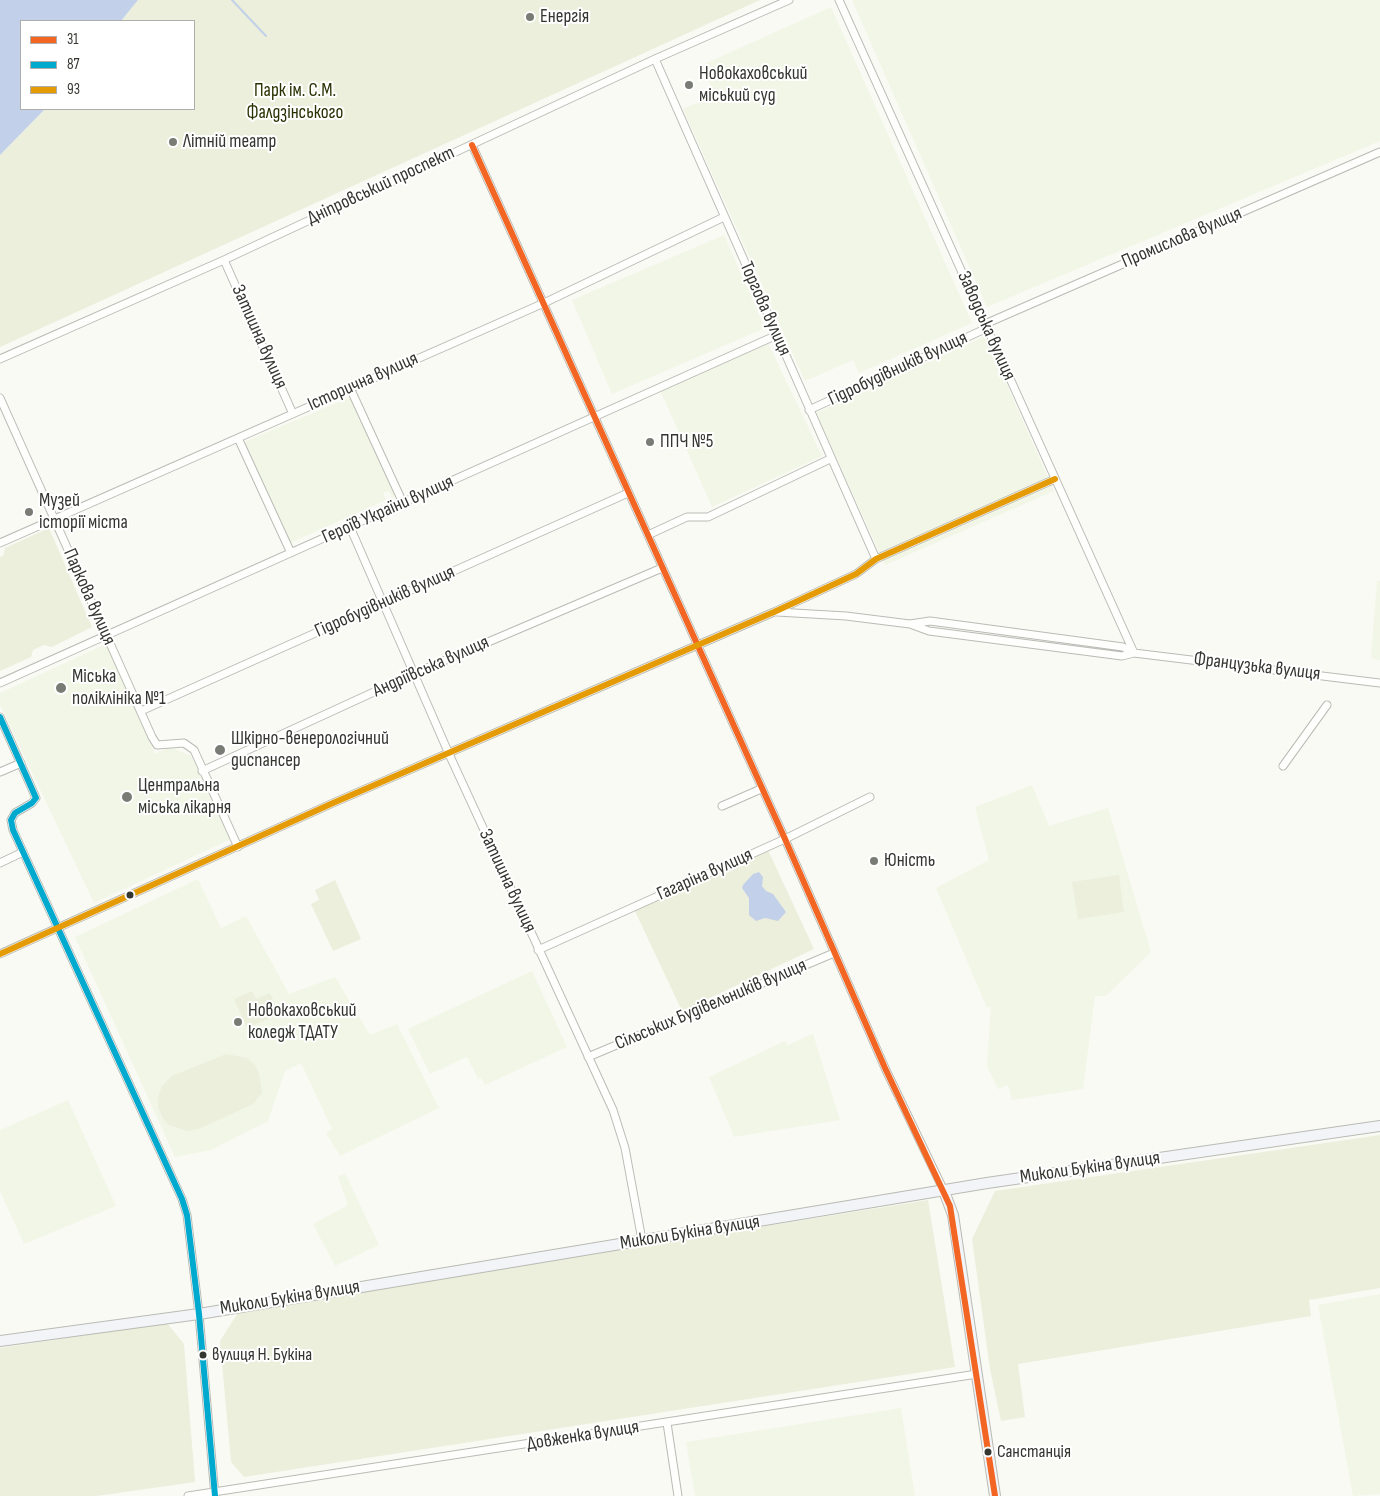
<!DOCTYPE html>
<html>
<head>
<meta charset="utf-8">
<style>
  body { margin:0 }
  #map { position:relative; width:1380px; height:1496px; overflow:hidden; background:#f9faf4; font-family:"Sofia Sans Condensed",sans-serif }
  canvas { display:block }
  .legend { position:absolute; left:20px; top:20px; width:175px; height:90px; box-sizing:border-box; background:#fff; border:1px solid #aeafac; margin:0; padding:6px 9px; list-style:none; font-size:15px; color:#343630 }
  .legend li { display:flex; align-items:center; gap:10px; height:25px }
  .legend b { width:25px; border:1px solid #aeafac }
</style>
</head>
<body>
<div id="map">
<canvas width="1380" height="1496"></canvas>
<ul class="legend">
<li><b style="height:6px;background:#f26522"></b>31</li>
<li><b style="height:6px;background:#00a9ce"></b>87</li>
<li><b style="height:6px;background:#e49b05"></b>93</li>
</ul>
</div>
<script>
const c = document.querySelector('canvas').getContext('2d');
c.lineJoin = 'round';
function paint(path, color) {
  c.fillStyle = color;
  c.fill(path, 'evenodd');
}
function toPath(rows) {
  const path = new Path2D();
  for (const r of rows) {
    path.moveTo(r[0], r[1]);
    for (let i = 2; i < r.length; i += 2) path.lineTo(r[i], r[i + 1]);
  }
  return path;
}
function trace(path, color, width, dash) {
  c.strokeStyle = color;
  c.lineWidth = width;
  c.lineCap = dash ? 'butt' : 'round';
  c.setLineDash(dash || []);
  c.stroke(path);
}
function drawText(font, color, halo, rows, align = 'center') {
  c.font = font + ' "Sofia Sans Condensed",sans-serif';
  c.lineWidth = 4;
  c.setLineDash([]);
  c.textBaseline = 'middle';
  c.strokeStyle = halo;
  c.fillStyle = color;
  for (const [text, x, y, turn = 0] of rows) {
    c.save();
    c.translate(x, y);
    c.rotate((+turn || 0) * Math.PI / 180);
    c.textAlign = isNaN(turn) ? turn : align;
    if (halo) c.strokeText(text, 0, 0);
    c.fillText(text, 0, 0);
    c.restore();
  }
}
paint(toPath([
  [852,0,1380,0,1380,141,987,307],
  [831,7,972,323,859,373,853,360,805,381,683,109,715,95,702,65],
  [724,235,765,328,612,394,572,300],
  [985,336,1054,491,885,565,816,413],
  [768,343,822,456,712,507,660,390],
  [351,397,395,496,392,498,389,491,383,493,386,500,290,543,244,442],
  [1377,581,1380,581,1380,660,1372,659,1371,657],
  [106,644,155,754,170,747,191,756,231,839,94,903,0,705,0,693],
  [1032,785,1049,826,1108,808,1151,952,1106,996,1095,996,1083,1089,1012,1100,1008,1085,998,1089,987,1066,991,1006,987,1008,936,888,989,860,975,807],
  [198,879,221,928,246,916,289,994,335,977,370,1035,397,1024,439,1108,340,1156,326,1133,332,1129,301,1063,285,1071,268,1121,211,1150,175,1157,75,937],
  [532,971,567,1047,485,1085,481,1078,478,1079,467,1057,430,1074,408,1029],
  [813,1034,840,1120,734,1137,709,1077,785,1041,788,1045],
  [68,1100,116,1206,24,1244,0,1191,0,1130],
  [345,1173,379,1245,335,1266,313,1224,348,1205,338,1177],
  [1380,1294,1380,1494,1353,1496,1318,1305],
  [901,1408,915,1496,695,1496,686,1442]
]), '#f2f6e7');
paint(toPath([
  [138,0,760,0,0,347,0,155,45,109,194,109,194,21,121,21],
  [49,528,92,627,52,647,44,645,39,647,33,650,31,657,0,671,0,557,3,556,5,548],
  [768,850,814,949,682,1011,634,909],
  [1119,875,1124,912,1078,919,1072,882],
  [335,880,361,939,333,951,311,904,319,900,315,890],
  [252,991,256,999,270,993,279,1014,247,1028,234,999],
  [226,1054,247,1058,254,1064,259,1073,262,1093,253,1104,199,1129,187,1131,169,1125,163,1119,158,1107,158,1097,162,1086,172,1076],
  [1380,1135,1380,1288,1309,1300,1311,1316,1018,1364,1025,1417,1001,1421,990,1369,972,1239,995,1191],
  [928,1200,955,1367,244,1477,231,1462,220,1341,239,1311],
  [167,1323,184,1344,195,1482,96,1496,0,1496,0,1348]
]), '#ebefdc');
paint(toPath([
  [0,0,138,0,121,21,21,21,21,109,45,109,0,155],
  [759,872,763,877,762,886,766,891,773,894,786,912,778,921,765,918,756,921,749,915,749,898,742,888,743,885,753,874]
]), '#c3d0e9');
trace(toPath([
  [232,0,266,36]
]), '#c3d0e9', 2);
const street = toPath([
  [839,0,1134,653],
  [655,59,876,559],
  [472,145,785,839,885,1068,944,1191],
  [224,260,293,414],
  [985,324,1380,152],
  [0,359,224,260,655,59,789,0],
  [350,388,403,503],
  [0,398,152,737,157,745,184,743,194,750,238,847],
  [809,410,987,328],
  [238,438,291,553],
  [350,527,449,754,613,1110,625,1148,642,1240],
  [648,535,687,517,708,517,830,459],
  [0,543,544,303,724,217],
  [777,612,846,616,910,624,929,631,1122,656,1134,653],
  [910,624,930,621,1123,647,1134,653,1380,683],
  [0,683,777,335],
  [141,711,628,493],
  [0,717,36,798,32,803,15,813,11,820,13,830,182,1199,187,1215,199,1314,215,1496],
  [1283,766,1327,705],
  [202,771,413,674,662,568],
  [0,772,21,763],
  [722,806,761,789],
  [0,863,23,852],
  [538,950,785,839,870,797],
  [0,954,333,803,774,612,856,574,876,559,1055,479],
  [588,1057,834,953],
  [667,1423,678,1496],
  [188,1496,977,1374]
]);
const secondary = toPath([
  [944,1191,953,1215,995,1496],
  [0,1341,199,1314,987,1183,1380,1126]
]);
trace(street, '#babbb5', 9);
trace(secondary, '#babbb5', 12);
trace(street, '#fefefd', 7);
trace(secondary, '#f2f4f7', 10);
trace(toPath([
  [472,145,785,839,885,1068,950,1206,995,1496]
]), '#f26522', 6);
trace(toPath([
  [0,717,36,798,32,803,15,813,11,820,13,830,182,1199,187,1215,199,1314,215,1496]
]), '#00a9ce', 6);
trace(toPath([
  [0,954,333,803,774,612,856,574,876,559,1055,479]
]), '#e49b05', 6);
for (const [x, y, r, color] of [
  [530,17,5,"#797b75"],
  [689,85,5,"#797b75"],
  [173,142,5,"#797b75"],
  [650,442,5,"#797b75"],
  [29,512,5,"#797b75"],
  [61,688,6,"#797b75"],
  [220,750,6,"#797b75"],
  [127,797,6,"#797b75"],
  [874,861,5,"#797b75"],
  [130,895,4.5,"#343630"],
  [238,1022,5,"#797b75"],
  [203,1355,4.5,"#343630"],
  [988,1452,4.5,"#343630"]
]) {
  const dot = new Path2D();
  dot.arc(x, y, r, 0, 2 * Math.PI);
  c.fillStyle = color;
  c.fill(dot);
  trace(dot, '#fff', 2);
}
drawText('18px', '#343630', '#fff', [
  ["вулиця Н. Букіна",212,1355],
  ["Санстанція",997,1452]
], 'left');
drawText('19px', '#343630', '#fff', [
  ["Енергія",540,17],
  ["Новокаховський",699,74],
  ["міський суд",699,96],
  ["Літній театр",183,142],
  ["ППЧ №5",660,442],
  ["Музей",39,501],
  ["історії міста",39,523],
  ["Міська",72,677],
  ["поліклініка №1",72,699],
  ["Шкірно-венерологічний",231,739],
  ["диспансер",231,761],
  ["Центральна",138,786],
  ["міська лікарня",138,808],
  ["Юність",884,861],
  ["Новокаховський",248,1011],
  ["коледж ТДАТУ",248,1033]
], 'left');
drawText('19px', '#2a3000', '#fff', [
  ["Парк ім. С.М.",295,91],
  ["Фалдзінського",295,113]
]);
drawText('19px', '#343630', '#fff', [
  ["Дніпровський проспект",381,186,-25],
  ["Промислова вулиця",1182,238,-23],
  ["Торгова вулиця",765,309,66],
  ["Заводська вулиця",986,326,66],
  ["Затишна вулиця",259,337,66],
  ["Гідробудівників вулиця",898,369,-25],
  ["Історична вулиця",363,382,-24],
  ["Героїв України вулиця",388,510,-24],
  ["Паркова вулиця",89,597,66],
  ["Гідробудівників вулиця",385,602,-24],
  ["Андріївська вулиця",431,667,-24],
  ["Французька вулиця",1257,667,7],
  ["Гагаріна вулиця",705,875,-24],
  ["Затишна вулиця",507,881,65],
  ["Сільських Будівельників вулиця",711,1005,-23],
  ["Миколи Букіна вулиця",1090,1168,-8],
  ["Миколи Букіна вулиця",690,1233,-9],
  ["Миколи Букіна вулиця",290,1298,-9],
  ["Довженка вулиця",583,1436,-9]
]);
</script>
</body>
</html>
